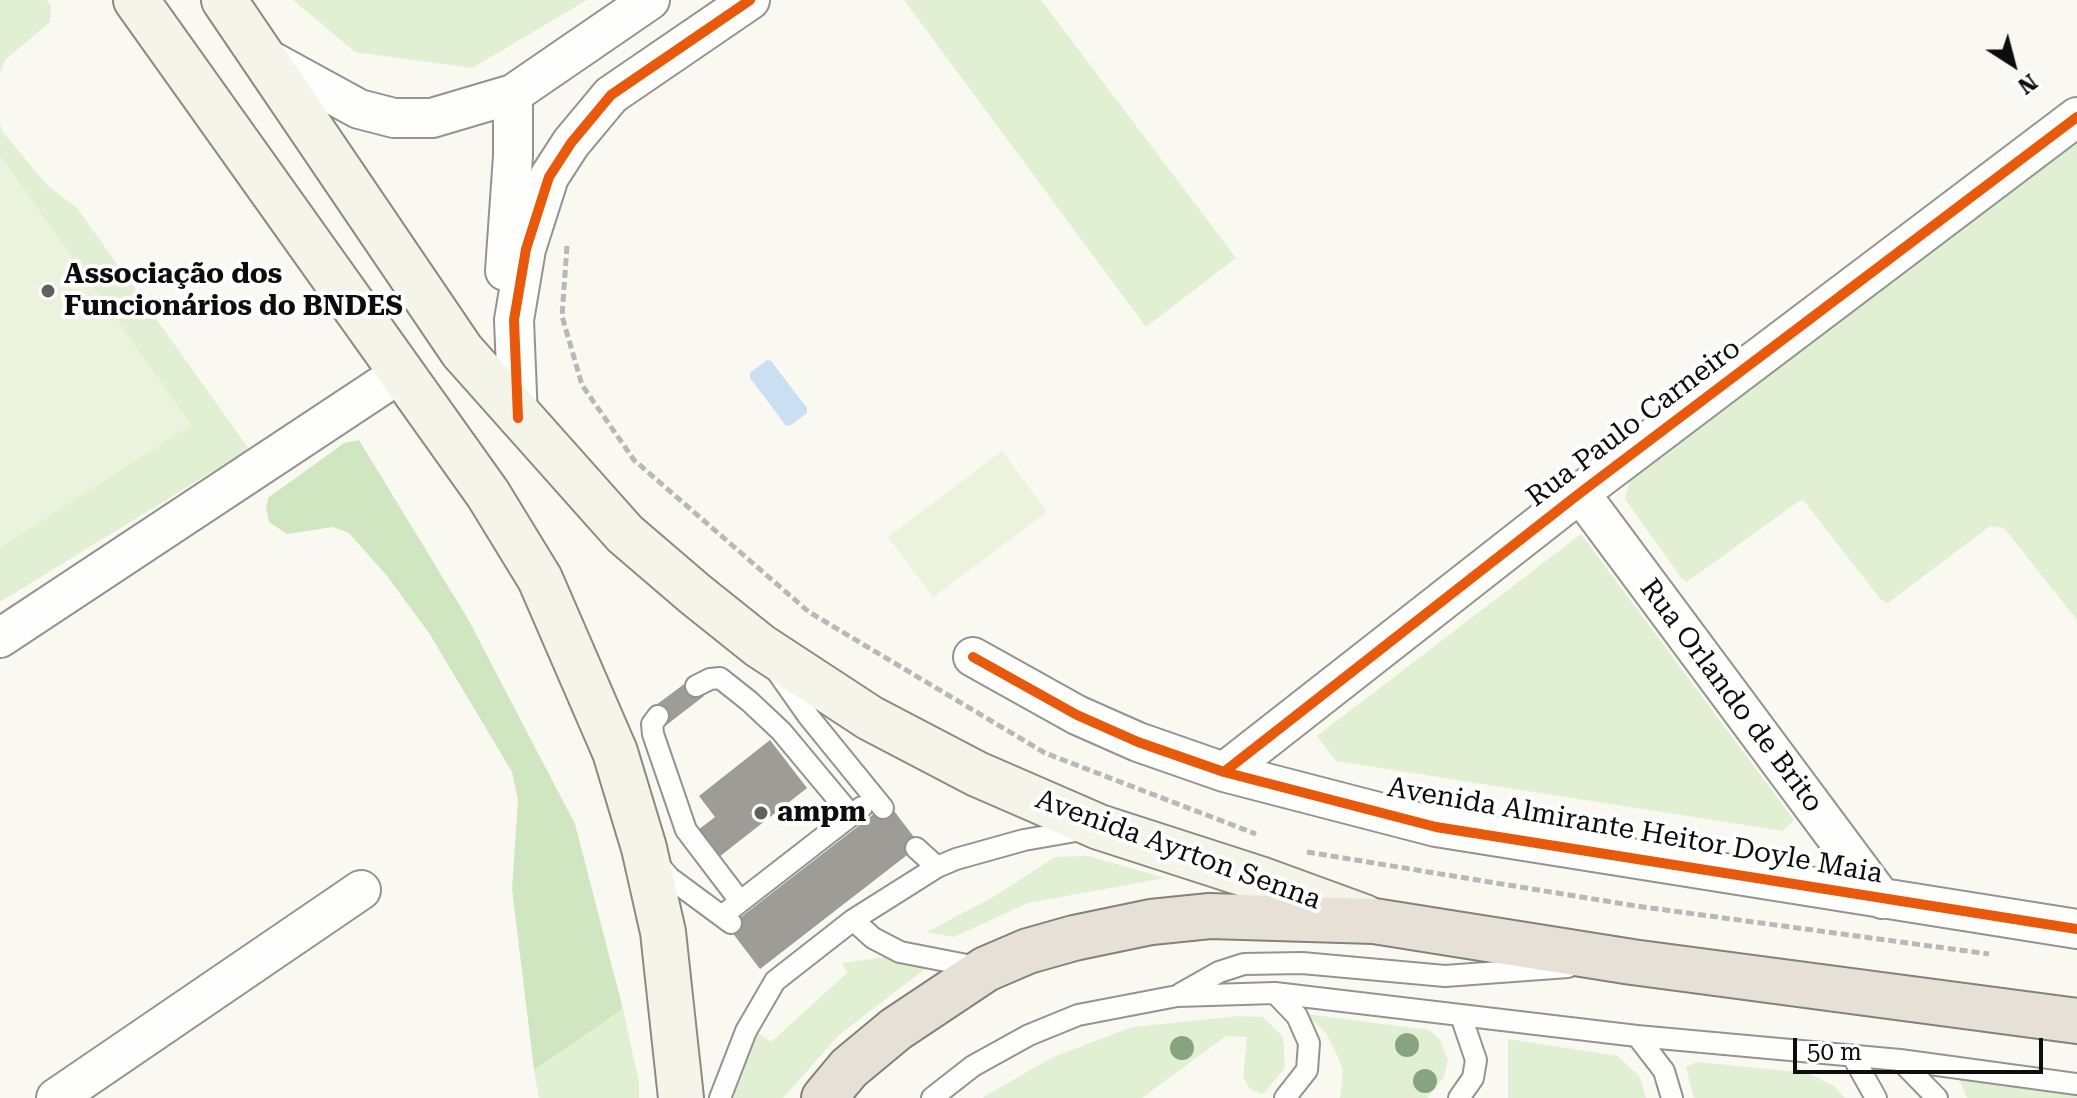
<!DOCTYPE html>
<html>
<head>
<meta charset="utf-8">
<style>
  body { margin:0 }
  #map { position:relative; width:2077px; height:1098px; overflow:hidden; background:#faf9f1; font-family:"Roboto Serif",serif }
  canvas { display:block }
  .north { position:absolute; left:1973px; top:24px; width:80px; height:80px; -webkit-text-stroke:6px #fff; paint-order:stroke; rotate:144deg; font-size:22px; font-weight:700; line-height:32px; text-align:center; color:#0d0d0d }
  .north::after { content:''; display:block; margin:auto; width:28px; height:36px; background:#0d0d0d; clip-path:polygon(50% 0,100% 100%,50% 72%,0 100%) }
  .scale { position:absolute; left:1793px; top:1038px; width:250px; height:36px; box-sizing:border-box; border:4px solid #0d0d0d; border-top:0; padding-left:10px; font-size:24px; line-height:28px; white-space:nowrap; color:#0d0d0d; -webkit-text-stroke:6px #fff; paint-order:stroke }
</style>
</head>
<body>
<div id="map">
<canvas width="2077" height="1098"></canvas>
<div class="north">N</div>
<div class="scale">50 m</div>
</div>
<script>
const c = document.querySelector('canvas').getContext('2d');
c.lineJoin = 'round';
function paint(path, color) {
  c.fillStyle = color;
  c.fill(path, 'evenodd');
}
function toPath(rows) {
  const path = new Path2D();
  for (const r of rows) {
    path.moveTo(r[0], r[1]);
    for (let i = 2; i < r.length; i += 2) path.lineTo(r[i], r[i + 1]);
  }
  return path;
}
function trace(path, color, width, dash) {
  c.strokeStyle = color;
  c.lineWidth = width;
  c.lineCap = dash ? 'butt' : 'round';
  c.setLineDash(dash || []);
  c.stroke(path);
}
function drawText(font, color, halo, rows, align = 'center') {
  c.font = font + ' "Roboto Serif",serif';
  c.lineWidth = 8;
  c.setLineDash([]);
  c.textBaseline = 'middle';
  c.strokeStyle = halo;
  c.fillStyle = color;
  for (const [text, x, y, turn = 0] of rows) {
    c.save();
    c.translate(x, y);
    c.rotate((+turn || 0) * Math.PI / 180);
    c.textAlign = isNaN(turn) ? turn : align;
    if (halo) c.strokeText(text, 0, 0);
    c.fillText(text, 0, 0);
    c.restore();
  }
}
paint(toPath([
  [0,0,47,0,51,6,50,22,5,60,0,72],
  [293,0,587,0,472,68,355,52],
  [904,0,1041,0,1236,258,1146,327],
  [0,122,2,131,47,185,77,208,249,449,0,602,0,538,191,425,0,156],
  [2077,143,2077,620,2004,528,1990,526,1888,603,1881,600,1804,501,1799,501,1687,582,1682,579,1625,499,1630,479],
  [1581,534,1794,820,1783,831,1336,761,1317,736],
  [1088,856,1165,878,1028,903,954,937,927,932,995,896,1055,857],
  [887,957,921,963,925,969,839,1035,783,1098,731,1098,747,1051,758,1033,771,1042,847,973,842,963],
  [623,1009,639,1082,639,1098,539,1098,534,1070],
  [1306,1014,1429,1030,1440,1040,1448,1060,1444,1077,1427,1098,1340,1098,1343,1071,1338,1057,1326,1033],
  [1240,1016,1263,1017,1283,1037,1285,1068,1263,1094,1250,1089,1243,1077,1247,1037,1226,1036,1142,1098,982,1098,1051,1058,1132,1027],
  [1508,1039,1618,1056,1640,1077,1646,1098,1508,1098],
  [1696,1062,1808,1073,1834,1086,1845,1098,1694,1098,1686,1067],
  [1963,1078,2077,1095,2077,1098,1967,1098,1959,1079]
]), '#e1efd2');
paint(toPath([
  [359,440,468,619,575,824,623,1009,534,1070,512,889,518,800,512,772,429,633,387,576,349,533,333,527,287,534,269,522,266,509,268,498,344,443]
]), '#d0e6c1');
paint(toPath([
  [0,156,191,425,0,548],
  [1002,451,1047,512,933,597,888,537]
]), '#ebf3dc');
paint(toPath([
  [767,360,771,361,807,408,807,413,791,425,786,426,750,378,750,373]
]), '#cae0f2');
paint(toPath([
  [691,679,704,696,665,726,652,708],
  [770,740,807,788,719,857,698,830,715,817,699,796],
  [888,803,920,845,760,969,728,927]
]), '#9d9c97');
const lane = toPath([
  [778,673,809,717,883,808],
  [696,686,710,679,720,678,749,701,781,731,851,815],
  [658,716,652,724,653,734,686,830,740,901],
  [916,848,937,867],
  [657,863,670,878,731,923],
  [723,915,862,807],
  [853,920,873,938,900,952,982,968],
  [1275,993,1297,1016,1309,1043,1307,1070,1285,1098],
  [1180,994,1219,972,1244,964,1302,963,1445,976,1568,967],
  [1637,1036,1664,1071,1672,1098],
  [1853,1057,1876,1098],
  [1900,1060,1937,1098],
  [720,1098,746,1031,775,981,853,920,937,867,956,859,1024,840,1087,829],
  [932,1098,973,1066,1029,1035,1078,1015,1177,996,1275,993,1637,1036,1900,1060,2077,1084],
  [1459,1098,1473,1078,1476,1060,1461,1016]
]);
const street = toPath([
  [264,57,359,109,394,118,432,118,513,94,650,0],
  [505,271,513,156,513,94],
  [518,418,514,320,526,249,549,177,571,143,611,95,750,0],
  [1580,493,1882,899],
  [0,638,402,372],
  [973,657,1077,715,1138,742,1224,772,1436,827,2077,929],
  [1224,772,1580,493,2077,117],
  [56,1098,361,890]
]);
const secondary = toPath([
  [136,0,488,494,540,579,615,752,644,848,663,932,681,1098],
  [224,0,462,351,625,534,695,594,760,646,870,718,977,774,1099,827,1260,879,1364,917]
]);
const highway = toPath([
  [824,1098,849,1068,896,1029,986,969,1028,951,1074,938,1151,922,1210,916,1374,921,1632,962,2077,1021]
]);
trace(lane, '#949390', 24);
trace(street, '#949390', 42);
trace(secondary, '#8a8a86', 48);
trace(highway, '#81817d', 48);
trace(toPath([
  [567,246,562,316,582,385,634,460,809,612,1045,753,1256,834],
  [1307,852,1636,906,1989,954]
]), '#b8b8b6', 5, [8, 4]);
trace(lane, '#fefefd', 20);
trace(street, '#fefefd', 38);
trace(secondary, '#f4f4e9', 44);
trace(highway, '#e7e0d6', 44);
trace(toPath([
  [518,418,514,320,526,249,549,177,571,143,611,95,750,0],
  [973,657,1077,715,1138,742,1224,772,1436,827,2077,929],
  [1224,772,1580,493,2077,117]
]), '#e8590c', 10);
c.fillStyle = '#86a57f';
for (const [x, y] of [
  [1407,1045],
  [1182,1048],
  [1425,1081]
]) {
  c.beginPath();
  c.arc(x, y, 12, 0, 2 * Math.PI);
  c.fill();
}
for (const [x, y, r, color] of [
  [48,291,8,"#60605d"],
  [761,813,8,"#60605d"]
]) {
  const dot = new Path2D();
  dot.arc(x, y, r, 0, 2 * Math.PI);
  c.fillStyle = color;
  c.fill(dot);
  trace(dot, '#fff', 3);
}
drawText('bold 28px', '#0d0d0d', '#fff', [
  ["Associação dos",64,275],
  ["Funcionários do BNDES",64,307],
  ["ampm",777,813]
], 'left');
drawText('28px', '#0d0d0d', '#fff', [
  ["Rua Paulo Carneiro",1634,423,-37],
  ["Rua Orlando de Brito",1731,696,53],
  ["Avenida Almirante Heitor Doyle Maia",1635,831,10],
  ["Avenida Ayrton Senna",1178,850,20]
]);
</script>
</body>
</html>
